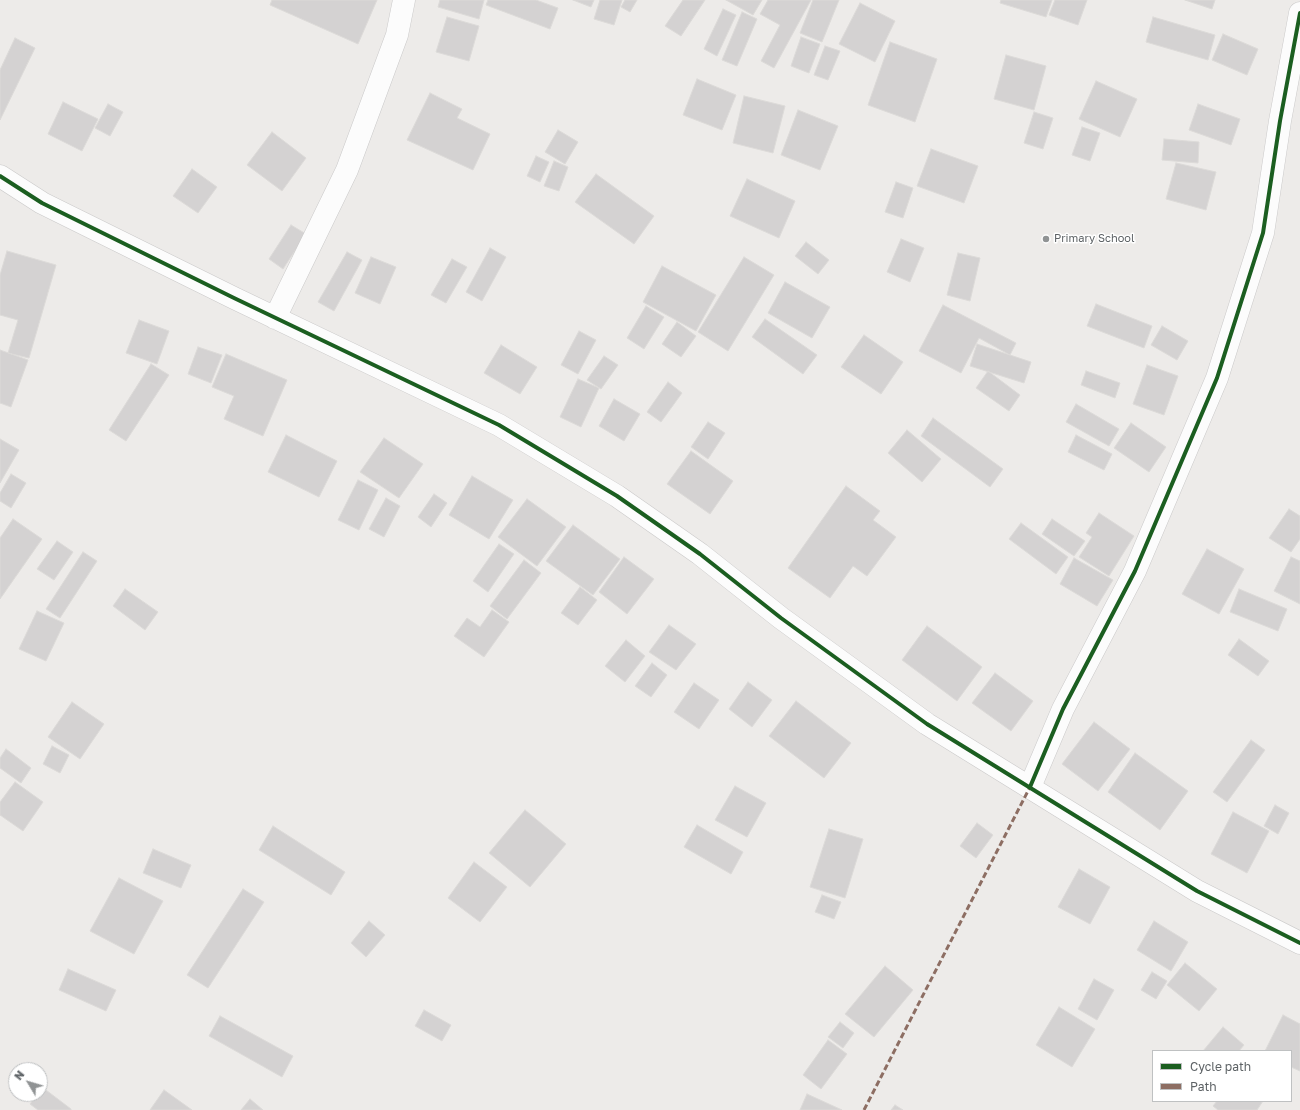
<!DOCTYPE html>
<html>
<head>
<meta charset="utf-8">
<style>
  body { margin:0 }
  #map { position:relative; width:1300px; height:1110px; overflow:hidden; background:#edebe9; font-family:"Golos Text",sans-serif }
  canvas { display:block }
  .legend { position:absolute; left:1152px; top:1050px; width:140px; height:52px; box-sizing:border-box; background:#fff; border:1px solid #bfc1c2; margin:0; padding:5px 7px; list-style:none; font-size:12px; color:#5e6366 }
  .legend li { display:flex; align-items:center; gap:8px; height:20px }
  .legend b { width:20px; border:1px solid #bfc1c2 }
  .north { position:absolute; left:8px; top:1062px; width:40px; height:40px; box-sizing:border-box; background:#fff; border:1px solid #bfc1c2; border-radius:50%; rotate:308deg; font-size:11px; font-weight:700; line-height:16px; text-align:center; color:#5e6366 }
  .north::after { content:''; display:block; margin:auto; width:14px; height:18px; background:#909394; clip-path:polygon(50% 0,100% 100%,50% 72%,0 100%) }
</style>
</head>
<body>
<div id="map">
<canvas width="1300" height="1110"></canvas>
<ul class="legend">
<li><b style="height:5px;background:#1b5e20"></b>Cycle path</li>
<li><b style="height:5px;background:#8d6e63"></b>Path</li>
</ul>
<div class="north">N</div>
</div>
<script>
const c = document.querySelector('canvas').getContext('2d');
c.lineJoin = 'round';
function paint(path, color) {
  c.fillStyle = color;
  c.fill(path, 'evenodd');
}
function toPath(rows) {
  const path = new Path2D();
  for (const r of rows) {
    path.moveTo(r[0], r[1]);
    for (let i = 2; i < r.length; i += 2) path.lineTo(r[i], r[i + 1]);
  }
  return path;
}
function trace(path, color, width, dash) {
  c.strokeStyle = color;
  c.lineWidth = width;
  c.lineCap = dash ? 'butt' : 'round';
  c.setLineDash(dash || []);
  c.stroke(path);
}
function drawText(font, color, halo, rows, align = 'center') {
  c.font = font + ' "Golos Text",sans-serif';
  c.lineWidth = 3;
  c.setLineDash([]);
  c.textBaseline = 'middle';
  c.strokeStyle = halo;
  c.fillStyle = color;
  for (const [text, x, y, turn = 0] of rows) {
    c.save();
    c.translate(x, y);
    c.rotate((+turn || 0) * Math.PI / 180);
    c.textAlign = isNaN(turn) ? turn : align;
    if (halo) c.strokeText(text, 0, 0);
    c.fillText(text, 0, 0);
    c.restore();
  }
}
const building = toPath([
  [272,0,377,0,358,44,270,5,272,0],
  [440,0,484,0,479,19,438,7,440,0],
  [488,0,536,0,558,8,550,29,486,5,488,0],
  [573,0,594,0,591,7,573,0],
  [600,0,622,0,614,25,594,19,600,0],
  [625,0,637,0,630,12,621,7,625,0],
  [683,0,705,0,681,36,665,26,683,0],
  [726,0,762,0,753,15,726,0],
  [768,0,811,0,774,68,761,61,780,25,760,14,768,0],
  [813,0,839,0,822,42,800,33,813,0],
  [1001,0,1052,0,1046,17,1000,3,1001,0],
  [1055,0,1087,0,1078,25,1049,15,1055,0],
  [1185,0,1215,0,1212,9,1185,0],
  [860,3,895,21,875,62,839,44,860,3],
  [723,9,736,15,717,56,704,49,723,9],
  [742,12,757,19,737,66,722,60,742,12],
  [447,17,479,26,469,61,436,52,447,17],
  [1153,17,1215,35,1208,60,1146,42,1153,17],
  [1223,34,1258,49,1247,75,1212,60,1223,34],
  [801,37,820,44,809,73,791,66,801,37],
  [15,38,35,48,0,120,0,70,15,38],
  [890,42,937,59,915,122,868,105,890,42],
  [825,46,840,51,828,80,814,75,825,46],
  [1006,55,1046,66,1034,110,994,99,1006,55],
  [697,79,736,95,722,130,683,115,697,79],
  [1096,81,1137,99,1120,137,1079,119,1096,81],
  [430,93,462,109,457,118,490,134,473,170,407,140,430,93],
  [744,96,785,106,773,153,733,143,744,96],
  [63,102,98,119,82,151,48,134,63,102],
  [108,104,123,112,110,136,95,128,108,104],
  [1198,104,1240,119,1231,145,1189,130,1198,104],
  [798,110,838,126,820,170,781,155,798,110],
  [1034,112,1053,118,1043,149,1024,143,1034,112],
  [1082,127,1100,133,1090,161,1072,155,1082,127],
  [558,130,578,142,565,164,545,152,558,130],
  [272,132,306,158,282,191,247,165,272,132],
  [1164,139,1199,142,1198,163,1162,160,1164,139],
  [931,149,978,166,964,203,917,186,931,149],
  [536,156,549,162,540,182,527,176,536,156],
  [554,161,568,167,559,191,544,186,554,161],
  [1176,163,1216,172,1206,210,1166,199,1176,163],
  [192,169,217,187,198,213,173,196,192,169],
  [596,174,654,216,634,244,575,202,596,174],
  [747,179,795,201,779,238,730,216,747,179],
  [896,182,913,188,903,218,885,212,896,182],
  [291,225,306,234,283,269,269,259,291,225],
  [901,239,924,248,910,282,887,272,901,239],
  [806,242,829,260,818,274,795,256,806,242],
  [490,248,506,257,482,301,466,292,490,248],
  [7,251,56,265,29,358,8,353,18,320,0,315,0,275,7,251],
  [347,252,362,260,334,311,318,302,347,252],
  [958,253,980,258,970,301,947,295,958,253],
  [371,257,396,267,380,304,355,293,371,257],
  [744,257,774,275,728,351,698,332,744,257],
  [452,259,467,267,446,303,431,295,452,259],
  [662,266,716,295,696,331,643,302,662,266],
  [785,282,830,307,812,338,768,313,785,282],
  [1096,304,1152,326,1144,348,1087,326,1096,304],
  [943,305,1016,343,1010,355,979,338,961,373,919,351,943,305],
  [646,306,664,317,644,349,627,338,646,306],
  [765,319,817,355,803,374,752,337,765,319],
  [139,320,169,331,157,364,126,353,139,320],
  [677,322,696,336,681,357,662,344,677,322],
  [1162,326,1188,341,1177,360,1151,345,1162,326],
  [579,331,596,340,578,374,561,365,579,331],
  [864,335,903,362,881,394,841,367,864,335],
  [977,344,1031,362,1024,383,970,366,977,344],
  [501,345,537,367,520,394,484,373,501,345],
  [198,347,222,355,211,383,188,374,198,347],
  [0,350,28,360,11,407,0,403,0,350],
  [226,354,287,380,263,436,224,419,234,396,212,387,226,354],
  [604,356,618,365,601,389,587,380,604,356],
  [151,364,169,375,126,441,109,430,151,364],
  [1147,365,1178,376,1164,415,1133,404,1147,365],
  [988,371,1020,395,1009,411,976,388,988,371],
  [1086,371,1120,383,1115,398,1081,385,1086,371],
  [578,379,599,388,581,427,560,417,578,379],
  [668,382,682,393,661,422,647,412,668,382],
  [614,399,640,414,624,441,599,426,614,399],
  [1076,404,1119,429,1109,446,1066,422,1076,404],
  [933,418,1003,469,990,487,921,436,933,418],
  [708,422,725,433,708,459,691,447,708,422],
  [1131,423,1166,447,1149,472,1114,448,1131,423],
  [907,430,941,459,922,482,888,453,907,430],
  [286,435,337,461,319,497,268,472,286,435],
  [1076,435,1112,454,1104,470,1068,452,1076,435],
  [384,438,423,464,399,498,360,472,384,438],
  [0,439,19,450,0,483,0,439],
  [691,451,733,481,710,514,667,484,691,451],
  [11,474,26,483,11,508,0,501,0,493,11,474],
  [472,476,513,500,489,539,449,515,472,476],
  [358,480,378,490,359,530,338,520,358,480],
  [846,486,880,511,873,520,896,537,867,576,853,566,830,598,788,568,846,486],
  [434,494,447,503,431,527,418,517,434,494],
  [386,498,400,506,384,537,369,529,386,498],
  [527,499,566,527,537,566,498,537,527,499],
  [1289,509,1300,516,1300,539,1291,552,1269,538,1289,509],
  [1099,513,1134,536,1109,576,1079,557,1092,537,1086,533,1099,513],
  [13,519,42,539,0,599,0,538,13,519],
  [1052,519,1085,541,1074,556,1042,534,1052,519],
  [1021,523,1068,557,1056,574,1009,539,1021,523],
  [573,525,620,559,593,595,546,561,573,525],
  [57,541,73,552,54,580,37,569,57,541],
  [499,544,514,554,488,592,473,581,499,544],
  [1207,549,1244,569,1219,614,1182,594,1207,549],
  [83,552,97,561,60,618,46,609,83,552],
  [624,557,654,579,627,614,599,592,624,557],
  [1291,557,1300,561,1300,604,1274,591,1291,557],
  [1074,558,1113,580,1097,606,1060,584,1074,558],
  [524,560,541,573,507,619,490,606,524,560],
  [580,587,597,600,578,625,561,613,580,587],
  [125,589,158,612,145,630,113,606,125,589],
  [1239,589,1287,609,1278,631,1230,612,1239,589],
  [492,610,509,622,484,657,454,636,467,618,480,627,492,610],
  [37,611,64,623,46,661,19,649,37,611],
  [669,625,696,644,676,670,649,652,669,625],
  [927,626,982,667,957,701,902,660,927,626],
  [1239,639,1269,661,1258,676,1228,655,1239,639],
  [626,640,645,656,625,682,605,666,626,640],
  [652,663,667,675,651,697,635,686,652,663],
  [995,673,1033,701,1011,731,972,703,995,673],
  [748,682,772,700,752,727,729,709,748,682],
  [694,683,719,700,699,729,674,712,694,683],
  [796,701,851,743,824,778,769,736,796,701],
  [72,702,104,724,80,759,48,737,72,702],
  [1094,722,1130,749,1098,791,1062,764,1094,722],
  [1251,740,1265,750,1227,802,1213,792,1251,740],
  [52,746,69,755,60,773,43,764,52,746],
  [6,749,31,768,21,783,0,768,0,758,6,749],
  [1135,753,1188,791,1160,830,1108,792,1135,753],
  [15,782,43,802,23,831,0,815,0,802,15,782],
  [735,786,766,803,747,837,715,820,735,786],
  [1275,805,1289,813,1278,834,1264,826,1275,805],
  [525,810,566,844,530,887,489,853,525,810],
  [1233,812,1269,831,1247,873,1211,854,1233,812],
  [977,823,993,835,976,858,960,846,977,823],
  [697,825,743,852,731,874,684,847,697,825],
  [273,826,345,872,331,895,259,850,273,826],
  [829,829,863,839,845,898,810,887,829,829],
  [153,849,191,865,181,888,143,873,153,849],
  [474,862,507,887,480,922,448,898,474,862],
  [1079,869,1110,887,1090,924,1058,907,1079,869],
  [119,878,163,901,134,954,90,931,119,878],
  [243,889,264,902,208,988,187,975,243,889],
  [822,895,841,902,834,919,815,912,822,895],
  [369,921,385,935,366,957,351,943,369,921],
  [1154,921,1188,942,1171,971,1137,950,1154,921],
  [1185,963,1217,989,1199,1011,1167,985,1185,963],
  [885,966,913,990,874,1037,845,1014,885,966],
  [68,969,116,990,106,1011,59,990,68,969],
  [1152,972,1167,981,1156,999,1141,990,1152,972],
  [1094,979,1114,990,1097,1020,1078,1009,1094,979],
  [1059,1007,1095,1029,1072,1067,1036,1045,1059,1007],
  [424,1010,451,1025,442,1041,415,1026,424,1010],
  [1283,1015,1300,1024,1300,1071,1291,1067,1291,1051,1265,1051,1283,1015],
  [220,1016,293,1056,282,1077,209,1036,220,1016],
  [840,1022,854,1033,843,1048,828,1037,840,1022],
  [1223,1027,1244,1045,1239,1051,1203,1051,1223,1027],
  [828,1040,847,1054,821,1089,803,1075,828,1040],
  [42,1087,71,1109,71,1110,38,1110,30,1104,37,1094,40,1094,42,1087],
  [164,1090,192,1110,150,1110,164,1090],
  [807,1094,842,1110,800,1110,807,1094],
  [250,1099,263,1110,241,1110,250,1099],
  [1217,1101,1263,1101,1257,1110,1218,1110,1213,1106,1217,1101],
  [895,1105,903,1110,891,1110,895,1105]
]);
paint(building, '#d4d2d2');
trace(building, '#dcdad8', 1);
const street = toPath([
  [0,176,42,203,234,298,499,425,617,496,700,554,781,618,927,724,1197,891,1300,943],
  [275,318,347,170,397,35,404,0],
  [1030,787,1063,709,1135,571,1217,378,1263,233,1280,121,1300,13]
]);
trace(street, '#cac9c9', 23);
trace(street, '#fcfcfc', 22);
trace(toPath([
  [864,1110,1030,787]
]), '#8d6e63', 3, [6, 3]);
trace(toPath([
  [0,176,42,203,234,298,499,425,617,496,700,554,781,618,927,724,1197,891,1300,943],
  [1030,787,1063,709,1135,571,1217,378,1263,233,1280,121,1300,13]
]), '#1b5e20', 4);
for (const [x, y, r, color] of [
  [1046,239,4,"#909394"]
]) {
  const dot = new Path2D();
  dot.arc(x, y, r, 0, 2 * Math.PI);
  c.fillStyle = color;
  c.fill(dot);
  trace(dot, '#fff', 1.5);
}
drawText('11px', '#5e6366', '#fff', [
  ["Primary School",1054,239]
], 'left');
</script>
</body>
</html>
